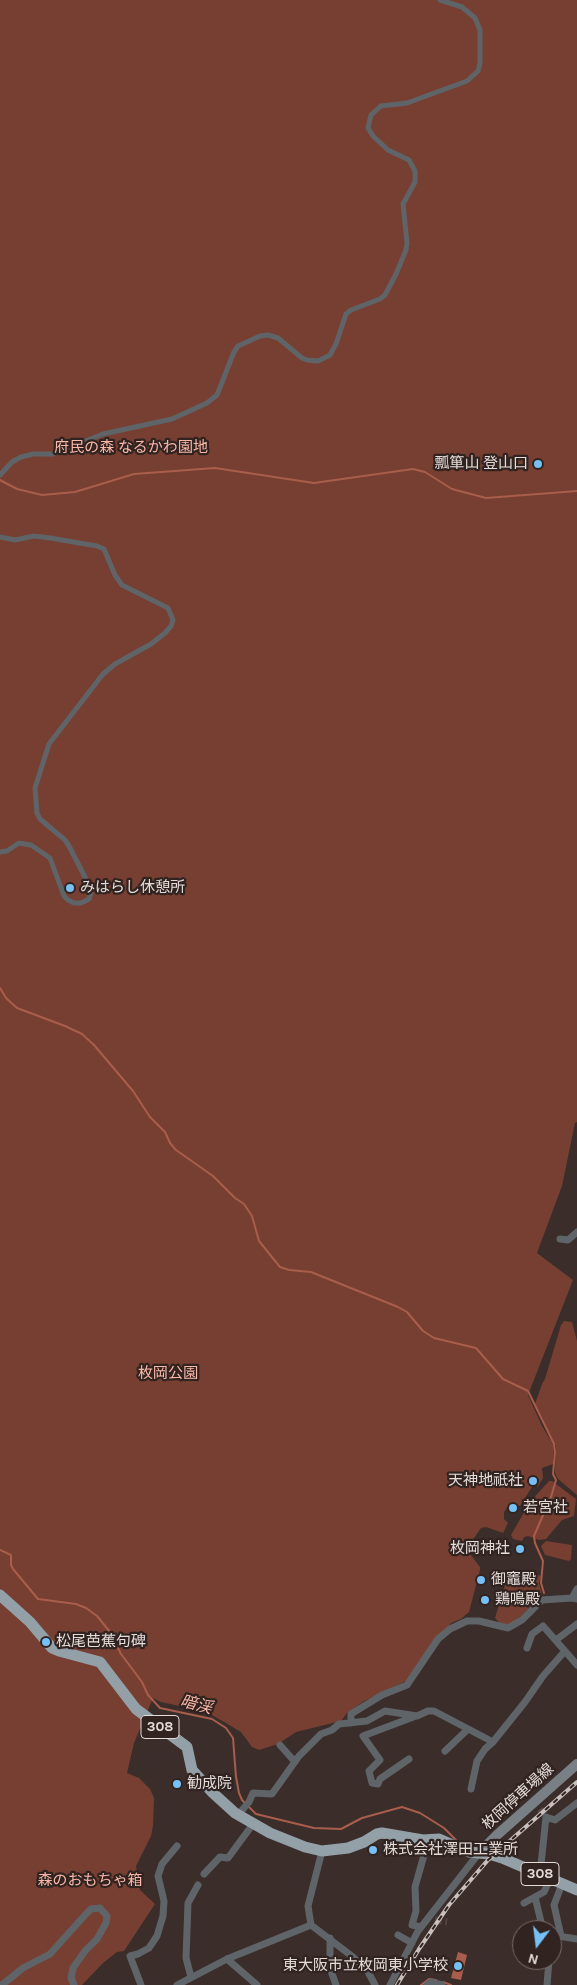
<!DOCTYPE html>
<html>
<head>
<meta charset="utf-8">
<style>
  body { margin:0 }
  #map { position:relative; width:577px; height:1985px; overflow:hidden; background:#3a2d2a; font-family:Karla,sans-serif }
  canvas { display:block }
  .north { position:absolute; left:512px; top:1920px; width:50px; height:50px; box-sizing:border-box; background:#302320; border:1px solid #786d6a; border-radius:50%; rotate:195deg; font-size:14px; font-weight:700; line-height:20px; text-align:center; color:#e4dcd9 }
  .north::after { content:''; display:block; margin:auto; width:18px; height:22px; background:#75c0f6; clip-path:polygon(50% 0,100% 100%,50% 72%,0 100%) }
</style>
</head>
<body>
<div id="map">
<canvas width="577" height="1985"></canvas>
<div class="north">N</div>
</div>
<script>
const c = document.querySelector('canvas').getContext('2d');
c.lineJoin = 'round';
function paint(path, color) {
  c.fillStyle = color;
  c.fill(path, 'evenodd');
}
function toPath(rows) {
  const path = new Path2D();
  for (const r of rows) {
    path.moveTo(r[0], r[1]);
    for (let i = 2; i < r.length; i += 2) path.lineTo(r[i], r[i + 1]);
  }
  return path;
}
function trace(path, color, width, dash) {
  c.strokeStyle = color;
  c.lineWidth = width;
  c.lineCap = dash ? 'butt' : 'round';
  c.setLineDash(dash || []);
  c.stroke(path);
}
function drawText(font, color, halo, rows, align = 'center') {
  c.font = font + ' Karla,"Noto Sans JP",sans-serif';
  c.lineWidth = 4.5;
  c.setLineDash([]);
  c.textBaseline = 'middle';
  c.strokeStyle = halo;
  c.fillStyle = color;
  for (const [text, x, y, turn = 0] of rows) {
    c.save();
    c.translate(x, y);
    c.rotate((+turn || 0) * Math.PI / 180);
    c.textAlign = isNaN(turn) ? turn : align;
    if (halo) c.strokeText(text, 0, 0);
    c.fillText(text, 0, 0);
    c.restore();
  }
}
paint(toPath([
  [0,0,577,0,577,1122,575,1123,562,1186,537,1253,573,1280,528,1395,542,1426,554,1446,553,1464,542,1468,543,1478,537,1488,539,1479,532,1477,530,1483,532,1487,520,1506,510,1503,504,1512,504,1519,508,1523,503,1533,486,1527,481,1528,467,1548,467,1550,480,1567,480,1570,469,1612,461,1619,451,1623,406,1681,364,1701,347,1713,341,1721,296,1732,278,1744,259,1750,252,1747,241,1732,207,1712,161,1702,153,1698,134,1743,127,1773,139,1778,150,1789,154,1798,153,1826,151,1836,136,1866,140,1890,155,1904,124,1951,117,1952,103,1963,82,1985,0,1985],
  [564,1321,572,1322,577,1341,577,1495,558,1479,555,1473,556,1447,535,1404,542,1384,545,1379,561,1325],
  [549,1481,552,1481,576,1499,574,1516,562,1520,546,1539,539,1540,528,1536,524,1537,522,1541,513,1539,511,1535,530,1502],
  [546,1541,572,1545,571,1559,569,1561,545,1555,541,1546],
  [524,1570,541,1576,539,1583,542,1595,518,1619,510,1624,501,1624,495,1618,505,1585]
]), '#773f31');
paint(toPath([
  [458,1952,467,1955,461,1980,451,1978]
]), '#a95d4b');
trace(toPath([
  [0,480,17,489,42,495,75,492,134,474,215,468,314,483,413,469,425,472,452,489,486,498,577,491],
  [0,988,6,998,17,1008,65,1026,82,1034,94,1045,133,1091,150,1117,165,1132,170,1143,176,1150,213,1176,235,1198,244,1204,252,1216,259,1241,280,1267,289,1270,311,1272,398,1307,407,1312,423,1331,434,1338,476,1348,503,1379,528,1391,554,1444,555,1452,553,1474,556,1480,551,1497,534,1536,535,1543,543,1561,541,1583,544,1593],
  [0,1550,11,1555,11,1565,13,1569,38,1599,76,1604,86,1608,97,1616,110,1632,121,1654,142,1682,148,1695,160,1708,212,1719,226,1728,233,1738,236,1777,239,1793,242,1800,256,1814,314,1828,341,1829,362,1818,402,1807,420,1813,444,1828,457,1841],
  [443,1982,451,1985],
  [421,1985,429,1979,436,1980]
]), '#a95d4b', 2);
trace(toPath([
  [540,1809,546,1817],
  [435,1920,447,1922]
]), '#544744', 7, [7, 3.5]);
trace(toPath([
  [0,475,12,462,21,457,33,454,53,454,103,434,172,419,207,403,217,395,234,352,238,346,260,336,268,335,278,338,302,358,307,360,318,361,330,355,336,344,346,314,351,310,380,299,385,295,396,274,406,250,407,243,403,204,415,182,415,171,409,160,388,150,373,136,368,128,371,115,381,106,407,103,467,81,478,71,480,63,480,30,475,18,462,7,440,0],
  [0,537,15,540,34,536,50,538,97,546,104,549,115,575,122,585,168,608,173,620,171,626,165,633,151,644,115,664,103,674,49,744,35,788,37,813,40,819,65,840,69,846,90,887,91,893,89,899,81,903,74,903,68,900,64,896,50,858,31,845,19,843,7,851,0,852]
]), '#5f6468', 5);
trace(toPath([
  [560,1239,568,1240,577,1232],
  [572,1598,577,1589],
  [556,1640,577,1624],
  [527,1648,532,1634,543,1626,565,1651],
  [351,1723,351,1714,382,1695,407,1685,438,1639,450,1629,467,1621,479,1621,508,1628,522,1620,542,1600,572,1598,577,1599],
  [280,1745,295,1762],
  [445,1751,467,1730],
  [409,1759,380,1779,378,1784,372,1783,369,1771,380,1760,363,1736,416,1716],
  [471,1789,477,1761,485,1749,493,1742,525,1702,543,1676,565,1651,577,1665],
  [238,1815,249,1802,253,1793,272,1794,299,1756,321,1734,332,1730,339,1724,367,1721,385,1711,417,1716,428,1711,434,1711,493,1742],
  [547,1820,549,1818,555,1820,577,1803],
  [322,1851,308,1906,311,1925,353,1957,367,1970,375,1985],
  [204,1874,220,1857,228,1858,253,1824],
  [540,1874,546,1817],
  [535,1897,543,1930],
  [524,1903,544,1892,550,1879],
  [421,1927,412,1925,416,1911,415,1887,428,1841],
  [398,1935,412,1943],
  [552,1935,577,1939],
  [561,1936,554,1905,562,1884],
  [330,1938,330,1968,336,1985],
  [227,1959,257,1985],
  [191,1977,186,1958,188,1903,198,1885],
  [2,1985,23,1968,50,1954,86,1914,91,1909,100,1908,107,1916,106,1923,97,1939,85,1951,73,1968,71,1978,74,1985],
  [141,1985,130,1956,138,1954,149,1948,157,1936,163,1916,164,1901,158,1876,162,1864,177,1846],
  [177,1985,227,1959,311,1925],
  [390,1985,418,1931,479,1853],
  [427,1985,431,1982,442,1985],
  [547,1985,549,1960]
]), '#5f6468', 7);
trace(toPath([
  [479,1853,497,1835,577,1764]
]), '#788086', 10);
trace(toPath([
  [0,1595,30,1622,52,1648,59,1651,100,1662,136,1709,187,1747,192,1770,213,1793,235,1813,270,1833,305,1847,322,1851,348,1848,364,1842,377,1834,382,1833,423,1840,439,1839,469,1852,489,1854,502,1858,577,1890]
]), '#94a0a8', 11);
const rail = toPath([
  [397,1985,419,1949,449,1905,488,1860,577,1782]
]);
trace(rail, '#c9c0bd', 4);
trace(rail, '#302320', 2, [5.5]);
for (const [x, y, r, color] of [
  [538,464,5,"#75c0f6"],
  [70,888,5,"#75c0f6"],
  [533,1481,5,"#75c0f6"],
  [513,1508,5,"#75c0f6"],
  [520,1549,5,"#75c0f6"],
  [481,1580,5,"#75c0f6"],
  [485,1600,5,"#75c0f6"],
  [46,1642,5,"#75c0f6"],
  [177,1784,5,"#75c0f6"],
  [373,1850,5,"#75c0f6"],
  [458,1966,5,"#75c0f6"]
]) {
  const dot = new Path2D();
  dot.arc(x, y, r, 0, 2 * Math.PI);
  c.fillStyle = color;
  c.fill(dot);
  trace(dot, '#302320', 2);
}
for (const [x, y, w] of [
  [160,1727,38],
  [540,1874,38]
]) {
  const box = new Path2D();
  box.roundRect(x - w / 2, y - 11.5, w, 23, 4);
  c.fillStyle = '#302320';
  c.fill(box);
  trace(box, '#e4dcd9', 1);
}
drawText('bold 14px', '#e4dcd9', null, [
  ["308",160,1727],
  ["308",540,1874]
]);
drawText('15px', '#fab8a8', '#302320', [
  ["府民の森 なるかわ園地",131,448],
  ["枚岡公園",168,1374],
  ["森のおもちゃ箱",90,1881]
]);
drawText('15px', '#e4dcd9', '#302320', [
  ["瓢箪山 登山口",528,464,"right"],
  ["みはらし休憩所",80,888],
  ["天神地祇社",523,1481,"right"],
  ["若宮社",523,1508],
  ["枚岡神社",510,1549,"right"],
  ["御竈殿",491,1580],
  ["鶏鳴殿",495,1600],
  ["松尾芭蕉句碑",56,1642],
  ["勧成院",187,1784],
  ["株式会社澤田工業所",383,1850],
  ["東大阪市立枚岡東小学校",448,1966,"right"]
], 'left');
drawText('15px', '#e4dcd9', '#302320', [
  ["枚岡停車場線",518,1797,-42]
]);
drawText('italic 16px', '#f8b7a6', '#302320', [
  ["暗渓",196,1705,14]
]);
</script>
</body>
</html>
